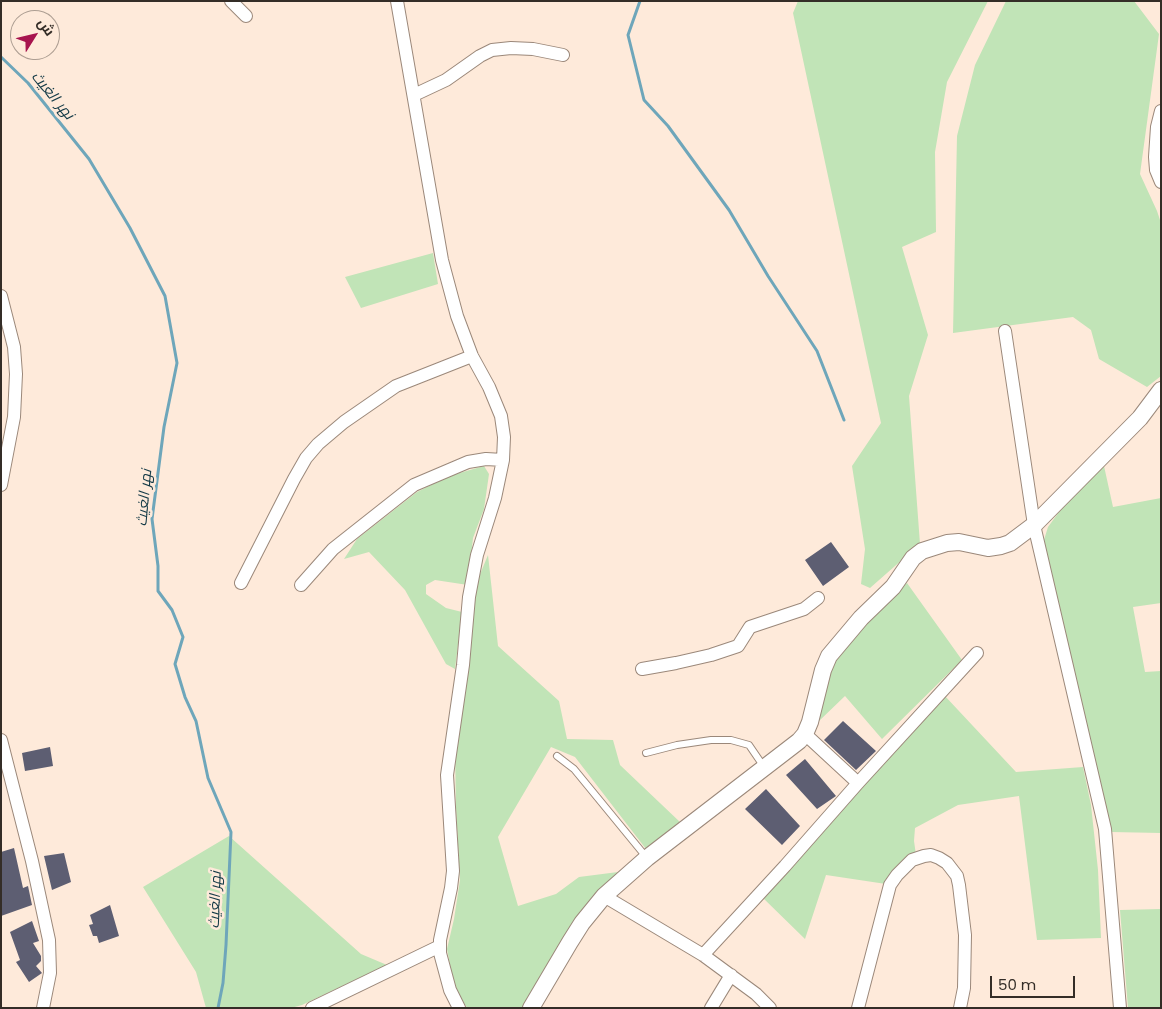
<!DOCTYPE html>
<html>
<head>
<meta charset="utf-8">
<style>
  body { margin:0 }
  #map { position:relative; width:1162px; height:1009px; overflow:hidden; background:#feeada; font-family:Poppins,Cairo,sans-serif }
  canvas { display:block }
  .frame { position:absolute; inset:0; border:2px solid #342d27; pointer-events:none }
  .north { position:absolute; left:10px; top:10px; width:50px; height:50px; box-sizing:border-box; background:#feeada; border:1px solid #ad9e92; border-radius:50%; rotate:54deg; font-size:14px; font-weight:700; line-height:20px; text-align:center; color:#342d27 }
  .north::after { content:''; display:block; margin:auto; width:18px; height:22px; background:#a7144e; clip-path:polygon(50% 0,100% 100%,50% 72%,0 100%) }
  .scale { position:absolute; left:990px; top:976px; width:85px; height:22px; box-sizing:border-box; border:2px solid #342d27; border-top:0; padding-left:6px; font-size:15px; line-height:18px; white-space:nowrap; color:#342d27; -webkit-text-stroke:4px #feeada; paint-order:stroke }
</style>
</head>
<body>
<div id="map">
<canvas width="1162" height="1009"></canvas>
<div class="frame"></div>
<div class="north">ش</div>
<div class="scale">50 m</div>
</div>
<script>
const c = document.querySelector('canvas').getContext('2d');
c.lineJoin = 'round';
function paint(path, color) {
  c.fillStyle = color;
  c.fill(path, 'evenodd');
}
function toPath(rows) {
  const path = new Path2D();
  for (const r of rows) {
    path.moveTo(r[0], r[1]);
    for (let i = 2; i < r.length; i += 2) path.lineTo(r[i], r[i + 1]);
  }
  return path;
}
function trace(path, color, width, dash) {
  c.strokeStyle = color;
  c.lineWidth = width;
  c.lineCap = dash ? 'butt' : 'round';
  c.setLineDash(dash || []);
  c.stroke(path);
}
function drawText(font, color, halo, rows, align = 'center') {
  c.font = font + ' Poppins,Cairo,sans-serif';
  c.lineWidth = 5;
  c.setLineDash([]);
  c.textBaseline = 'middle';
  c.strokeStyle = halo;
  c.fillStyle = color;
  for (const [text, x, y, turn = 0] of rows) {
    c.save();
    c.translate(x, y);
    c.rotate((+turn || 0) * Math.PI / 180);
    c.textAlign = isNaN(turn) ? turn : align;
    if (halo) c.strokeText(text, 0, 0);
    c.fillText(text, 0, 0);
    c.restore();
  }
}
paint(toPath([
  [798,1,988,1,947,82,935,152,936,232,902,247,928,335,909,396,920,544,870,588,861,584,865,549,852,466,881,423,793,13],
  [1006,1,1134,1,1159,34,1140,174,1157,211,1161,223,1161,376,1147,387,1099,359,1091,330,1073,317,953,333,957,136,975,65],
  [433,253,438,284,361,308,345,277],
  [484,466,489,474,484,509,473,538,468,585,435,580,426,585,426,594,446,608,462,612,455,669,446,664,405,590,369,552,344,559,357,539,417,492,449,476],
  [1104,466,1113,507,1161,498,1161,603,1133,607,1145,672,1161,671,1161,833,1111,832,1043,543,1048,527,1059,512],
  [488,555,498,646,559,701,567,739,613,740,620,765,681,823,646,849,575,757,551,747,498,837,518,906,556,894,579,877,618,872,593,899,525,1008,467,1008,454,986,447,949,454,919,460,880,456,808,455,750,469,667,476,584],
  [907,583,962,660,882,739,845,696,818,722,825,684,837,653,894,593],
  [944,695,1016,772,1083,767,1091,805,1098,870,1101,938,1037,940,1019,796,958,805,915,828,914,841,916,855,886,884,826,875,805,939,762,897],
  [229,836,361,954,387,965,302,1005,291,1008,206,1008,196,972,143,887],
  [1161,909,1161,1008,1128,1008,1120,910]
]), '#c1e4b7');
trace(toPath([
  [640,1,628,35,644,100,668,126,729,210,768,276,817,351,844,420],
  [1,57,28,83,89,159,130,228,165,296,177,363,164,427,152,519,158,566,158,591,172,610,183,637,175,664,185,697,196,721,208,778,231,832,226,945,223,983,218,1008]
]), '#6ea6ba', 3);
paint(toPath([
  [831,542,849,567,823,586,805,560],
  [843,721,876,751,856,770,824,740],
  [50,747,53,766,25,771,22,753],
  [805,759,836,796,817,809,786,775],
  [766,789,800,826,782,845,745,809],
  [14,848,23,888,28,886,32,905,1,916,1,852],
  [64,853,71,882,52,890,44,856],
  [110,905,119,936,99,943,97,936,93,936,89,925,93,924,90,915],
  [32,921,39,941,33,943,41,956,41,961,36,966,42,973,29,982,16,962,20,960,10,932]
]), '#5d5e72');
const service = toPath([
  [646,753,677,745,711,740,731,740,749,745,764,767],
  [557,756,574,769,647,858]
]);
const minor = toPath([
  [231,1,246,16],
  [397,1,442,260,457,316,472,356,489,387,501,416,504,437,503,460,495,498,477,555,469,597,463,665,447,775,453,871,451,888,440,940,440,953,450,990,459,1008],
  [414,95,446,80,480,56,492,50,511,48,533,49,563,55],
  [1161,111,1157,127,1155,157,1156,170,1161,182],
  [1,296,14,347,16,374,14,417,1,485],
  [1005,331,1034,525,1105,829,1120,1008],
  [241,583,294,479,306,458,318,444,344,422,396,386,472,356],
  [301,585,333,549,414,485,468,462,486,459,503,460],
  [642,669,676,663,711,655,738,646,750,627,804,609,818,598],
  [805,734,858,783],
  [1,740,32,861,49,940,50,973,43,1008],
  [604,896,703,955,756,994,770,1008],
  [703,955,785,866,858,783,977,653],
  [312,1008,440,946],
  [711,1008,731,975],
  [858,1008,890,885,897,875,912,860,924,856,931,855,939,858,947,863,957,876,959,885,965,935,964,988,960,1008]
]);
const tertiary = toPath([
  [531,1008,570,942,582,923,604,896,647,858,799,741,805,734,810,722,823,670,829,656,861,618,893,587,913,558,922,551,947,543,959,542,988,548,1001,546,1010,543,1034,525,1140,418,1161,390]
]);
trace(service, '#9b887a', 8);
trace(minor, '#9b887a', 14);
trace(tertiary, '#9b887a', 18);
trace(service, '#fff', 6);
trace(minor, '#fff', 12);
trace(tertiary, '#fff', 16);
drawText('italic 15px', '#113845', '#feeada', [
  ["نهر الغيث",52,96,50],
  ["نهر الغيث",145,498,-85],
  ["نهر الغيث",216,900,-88]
]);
</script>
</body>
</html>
